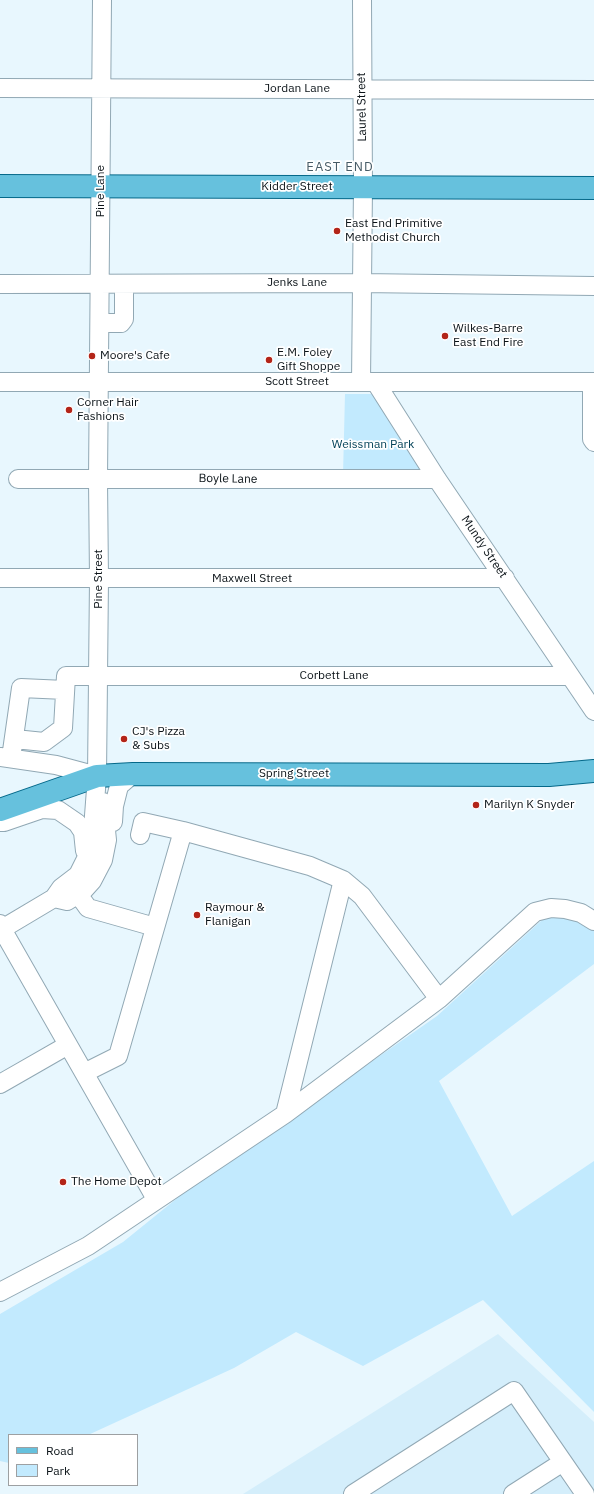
<!DOCTYPE html>
<html>
<head>
<meta charset="utf-8">
<style>
  body { margin:0 }
  #map { position:relative; width:594px; height:1494px; overflow:hidden; background:#e8f7fe; font-family:"IBM Plex Sans",sans-serif }
  canvas { display:block }
  .legend { position:absolute; left:8px; top:1434px; width:130px; height:52px; box-sizing:border-box; background:#fff; border:1px solid #9da0a2; margin:0; padding:5px 7px; list-style:none; font-size:12px; color:#0a1217 }
  .legend li { display:flex; align-items:center; gap:8px; height:20px }
  .legend b { width:20px; border:1px solid #9da0a2 }
</style>
</head>
<body>
<div id="map">
<canvas width="594" height="1494"></canvas>
<ul class="legend">
<li><b style="height:5px;background:#66c1dd"></b>Road</li>
<li><b style="height:11px;background:#c2eafe"></b>Park</li>
</ul>
</div>
<script>
const c = document.querySelector('canvas').getContext('2d');
c.lineJoin = 'round';
function paint(path, color) {
  c.fillStyle = color;
  c.fill(path, 'evenodd');
}
function toPath(rows) {
  const path = new Path2D();
  for (const r of rows) {
    path.moveTo(r[0], r[1]);
    for (let i = 2; i < r.length; i += 2) path.lineTo(r[i], r[i + 1]);
  }
  return path;
}
function trace(path, color, width, dash) {
  c.strokeStyle = color;
  c.lineWidth = width;
  c.lineCap = dash ? 'butt' : 'round';
  c.setLineDash(dash || []);
  c.stroke(path);
}
function drawText(font, color, halo, rows, align = 'center') {
  c.font = font + ' "IBM Plex Sans",sans-serif';
  c.lineWidth = 3.5;
  c.setLineDash([]);
  c.textBaseline = 'middle';
  c.strokeStyle = halo;
  c.fillStyle = color;
  for (const [text, x, y, turn = 0] of rows) {
    c.save();
    c.translate(x, y);
    c.rotate((+turn || 0) * Math.PI / 180);
    c.textAlign = isNaN(turn) ? turn : align;
    if (halo) c.strokeText(text, 0, 0);
    c.fillText(text, 0, 0);
    c.restore();
  }
}
paint(toPath([
  [498,1334,594,1422,594,1494,243,1494]
]), '#d4eefb');
paint(toPath([
  [345,394,374,394,423,469,405,476,343,475],
  [556,916,582,921,594,931,594,964,439,1081,512,1216,594,1161,594,1412,483,1300,363,1366,296,1332,234,1368,88,1435,9,1435,9,1463,0,1461,0,1314,123,1242,186,1191,437,1016,542,920]
]), '#c2eafe');
const minor = toPath([
  [0,88,594,90],
  [0,284,361,283,594,286],
  [100,323,121,323,124,319,124,284],
  [0,382,594,382],
  [361,382,363,187,362,0],
  [592,382,592,439,594,442],
  [376,383,437,479,594,711],
  [18,479,437,479],
  [0,578,505,578],
  [15,739,44,742,63,728,66,676,570,676],
  [0,757,56,765,97,776],
  [11,758,21,688,65,690],
  [0,822,4,822,42,809,58,810,77,823,83,832,85,851],
  [113,822,114,806,119,786,133,774],
  [140,835,143,822,183,831,310,866,343,880,362,896,439,999],
  [78,894,88,908,155,927],
  [54,898,67,901,83,891,92,881,103,860,107,840,103,802],
  [0,924,2,929,54,898,61,888,78,875,86,859,92,842,97,776,99,579,98,480,102,0],
  [0,930,2,929,156,1199],
  [84,1073,118,1056,183,831],
  [0,1084,68,1045],
  [285,1114,343,880],
  [0,1292,88,1246,285,1114,439,999,535,912,551,908,565,909,581,913,594,921],
  [353,1494,514,1391,585,1494],
  [513,1494,563,1462]
]);
const major = toPath([
  [0,186,594,188],
  [0,810,97,776,133,774,549,775,594,771]
]);
trace(minor, '#91a8b4', 20);
trace(major, '#046889', 24);
trace(minor, '#fff', 18);
trace(major, '#66c1dd', 22);
for (const [x, y, r, color] of [
  [337,231,4,"#b32418"],
  [445,336,4,"#b32418"],
  [92,356,4,"#b32418"],
  [269,360,4,"#b32418"],
  [69,410,4,"#b32418"],
  [124,739,4,"#b32418"],
  [476,805,4,"#b32418"],
  [197,915,4,"#b32418"],
  [63,1182,4,"#b32418"]
]) {
  const dot = new Path2D();
  dot.arc(x, y, r, 0, 2 * Math.PI);
  c.fillStyle = color;
  c.fill(dot);
  trace(dot, '#fff', 1.5);
}
drawText('12px', '#0a1217', '#fff', [
  ["Jordan Lane",297,89],
  ["Laurel Street",362,107,-91],
  ["Kidder Street",297,187],
  ["Pine Lane",101,191,-90],
  ["Jenks Lane",297,283],
  ["Scott Street",297,382],
  ["Boyle Lane",228,479,1],
  ["Mundy Street",484,547,56],
  ["Pine Street",99,579,-90],
  ["Maxwell Street",252,579],
  ["Corbett Lane",334,676],
  ["Spring Street",294,774]
]);
drawText('12px', '#0a1217', '#fff', [
  ["East End Primitive",345,224],
  ["Methodist Church",345,238],
  ["Wilkes-Barre",453,329],
  ["East End Fire",453,343],
  ["E.M. Foley",277,353],
  ["Gift Shoppe",277,367],
  ["Moore's Cafe",100,356],
  ["Corner Hair",77,403],
  ["Fashions",77,417],
  ["CJ's Pizza",132,732],
  ["& Subs",132,746],
  ["Marilyn K Snyder",484,805],
  ["Raymour &",205,908],
  ["Flanigan",205,922],
  ["The Home Depot",71,1182]
], 'left');
drawText('12px', '#044359', '#fff', [
  ["Weissman Park",373,445]
]);
c.letterSpacing = '1px';
drawText('13px', '#465b66', '#fff', [
  ["EAST END",340,167]
]);
c.letterSpacing = '0px';
</script>
</body>
</html>
